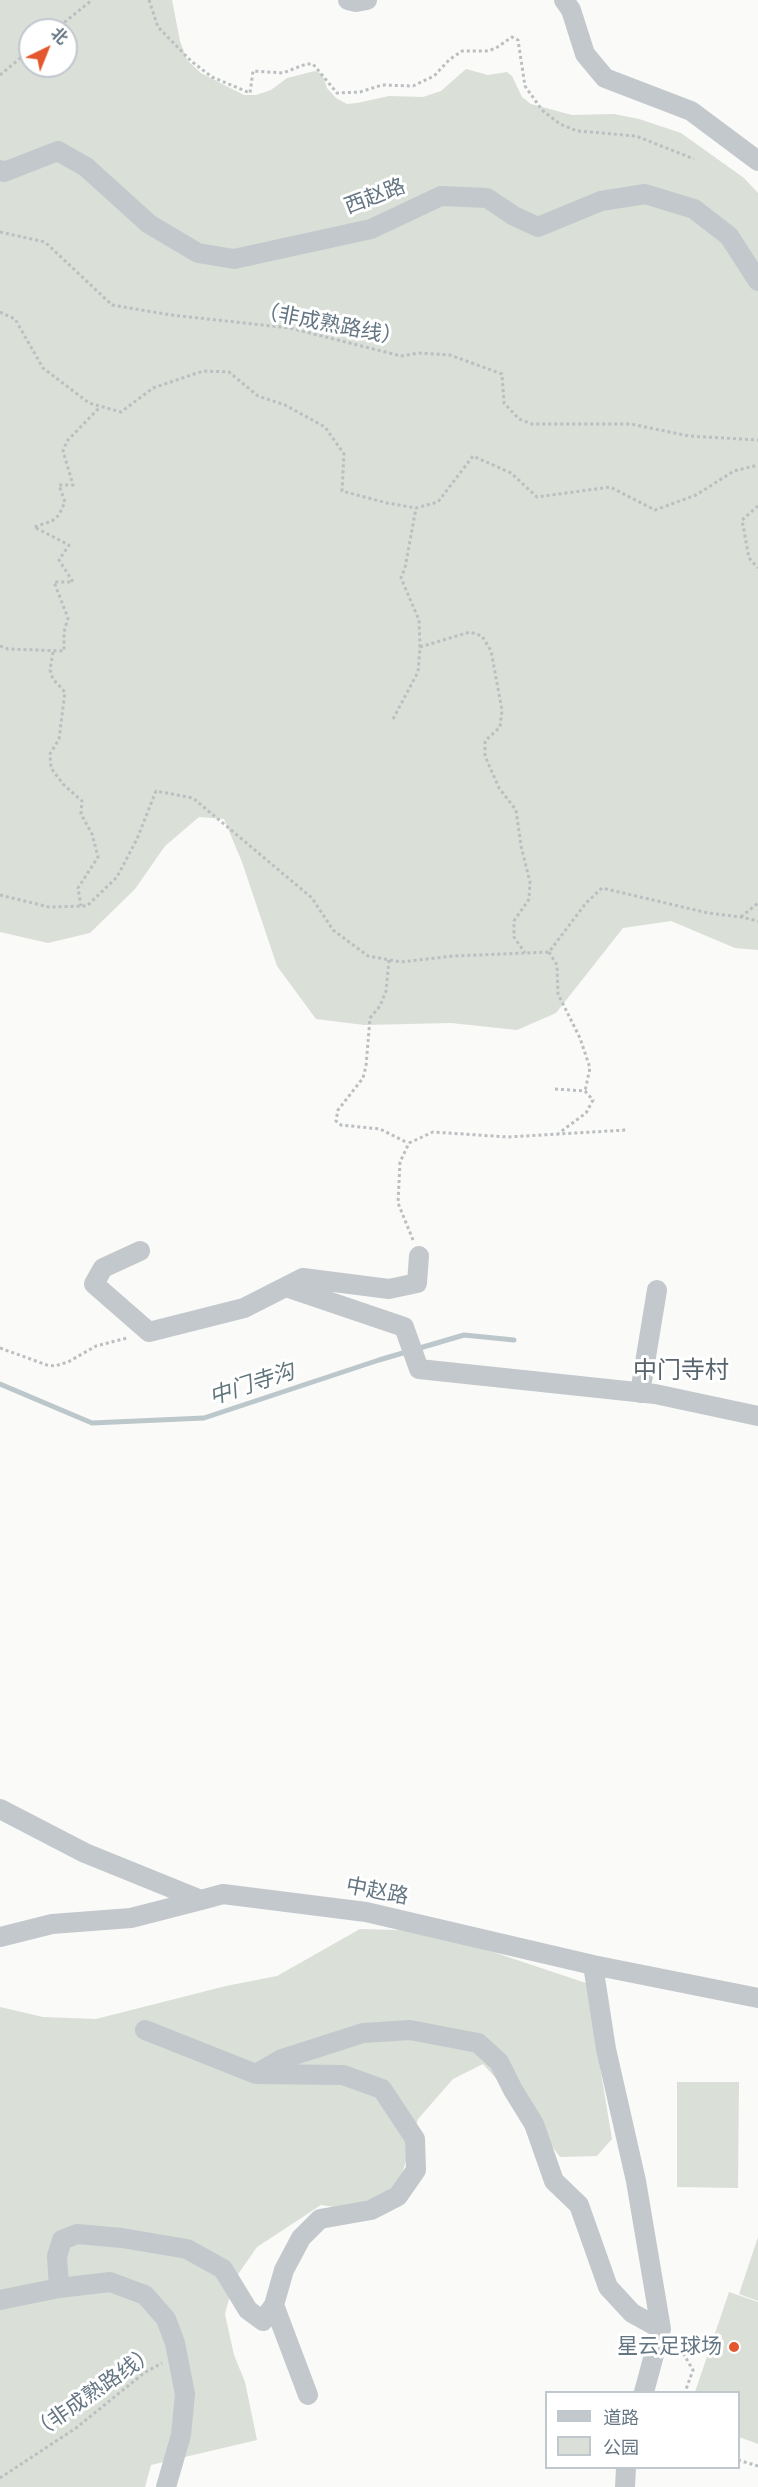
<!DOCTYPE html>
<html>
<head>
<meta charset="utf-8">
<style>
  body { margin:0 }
  #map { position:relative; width:758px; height:2487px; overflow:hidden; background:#fafaf8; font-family:Arial,"Noto Sans SC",sans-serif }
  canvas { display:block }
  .legend { position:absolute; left:545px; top:2391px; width:195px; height:78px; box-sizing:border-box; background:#fff; border:2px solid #c1c8cd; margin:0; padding:8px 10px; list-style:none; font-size:18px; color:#657683 }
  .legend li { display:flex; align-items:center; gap:12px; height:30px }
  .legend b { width:30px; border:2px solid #c1c8cd }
  .north { position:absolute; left:18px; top:18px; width:60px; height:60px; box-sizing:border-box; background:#fff; border:2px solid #c1c8cd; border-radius:50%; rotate:43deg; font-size:16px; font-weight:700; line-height:24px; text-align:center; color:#657683 }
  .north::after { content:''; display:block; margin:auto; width:21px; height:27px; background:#e4572e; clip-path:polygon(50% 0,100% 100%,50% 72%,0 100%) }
</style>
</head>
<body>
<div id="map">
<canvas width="758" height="2487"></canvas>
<ul class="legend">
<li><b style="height:8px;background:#c3c8cc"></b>道路</li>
<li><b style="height:16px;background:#dadfd7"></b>公园</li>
</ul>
<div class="north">北</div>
</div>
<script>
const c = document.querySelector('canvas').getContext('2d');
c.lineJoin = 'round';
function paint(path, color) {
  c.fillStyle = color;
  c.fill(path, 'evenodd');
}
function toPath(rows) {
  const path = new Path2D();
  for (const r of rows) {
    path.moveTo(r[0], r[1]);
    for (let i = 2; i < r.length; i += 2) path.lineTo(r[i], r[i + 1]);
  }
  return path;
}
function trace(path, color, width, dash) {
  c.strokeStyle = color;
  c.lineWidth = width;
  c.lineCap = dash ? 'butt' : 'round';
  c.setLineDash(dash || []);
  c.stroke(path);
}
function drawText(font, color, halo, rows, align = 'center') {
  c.font = font + ' Arial,"Noto Sans SC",sans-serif';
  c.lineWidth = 6;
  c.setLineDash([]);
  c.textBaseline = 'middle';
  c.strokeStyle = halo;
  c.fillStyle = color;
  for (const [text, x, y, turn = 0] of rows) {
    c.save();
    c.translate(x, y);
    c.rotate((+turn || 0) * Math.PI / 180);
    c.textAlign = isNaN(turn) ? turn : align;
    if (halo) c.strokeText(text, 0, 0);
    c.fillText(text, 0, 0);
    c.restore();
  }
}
paint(toPath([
  [0,0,172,0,180,41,187,60,201,73,244,95,256,95,271,90,287,78,315,71,322,74,327,88,336,98,347,104,357,103,389,96,423,97,441,91,466,69,488,75,507,72,512,76,522,97,531,104,572,115,614,114,639,119,681,133,744,178,758,193,758,950,735,948,671,921,623,928,556,1013,517,1030,451,1023,364,1025,316,1019,277,966,242,862,224,819,199,817,165,846,135,889,90,933,48,943,0,932],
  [30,30,66,30,66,66,30,66],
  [360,1929,430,1931,586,1983,612,2139,597,2156,560,2157,528,2114,483,2064,453,2079,418,2119,399,2185,367,2212,321,2205,257,2247,234,2280,225,2314,234,2355,245,2382,257,2440,151,2465,145,2487,0,2487,0,2007,43,2017,96,2019,226,1986,277,1976],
  [677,2082,739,2082,738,2188,677,2187],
  [758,2237,758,2301,739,2294],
  [729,2292,758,2302,758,2444,739,2437,738,2392,695,2392]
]), '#dadfd7');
trace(toPath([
  [0,1384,92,1423,204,1418,379,1360,464,1335,514,1340]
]), '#bbc7cb', 5);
trace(toPath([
  [149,0,158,27,191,61,212,77,250,93,253,71,283,73,306,64,313,64,337,93,360,92,382,85,413,86,434,76,449,60,462,51,488,51,496,48,512,37,518,40,525,86,542,110,560,124,577,131,636,136,694,159],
  [55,30,92,0],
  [0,75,30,50],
  [0,232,45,242,112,305,171,315,290,328,401,356,418,353,450,355,502,374,504,403,519,419,532,424,631,424,689,436,758,440],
  [0,312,15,319,43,368,89,403,121,412,153,388,203,371,229,372,258,396,285,405,325,427,344,454,342,491,387,503,416,508,438,502,473,456,511,473,537,497,610,487,655,510,696,495,734,471,758,465],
  [758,506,742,520,749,558,758,568],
  [0,646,8,649,64,651,64,632,68,618,54,582,73,582,59,560,69,545,34,527,52,521,59,515,65,502,59,485,73,485,63,451,67,441,100,407],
  [420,647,470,632,482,636,491,651,502,710,500,727,485,741,485,756,499,788,516,810,521,846,530,882,529,899,514,921,514,937,525,953],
  [53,652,50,670,53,679,65,692,59,739,50,754,51,768,63,784,82,801,81,814,92,834,98,857,78,888,81,906],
  [393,719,418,672,420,647,419,620,401,578,405,568,416,508],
  [0,895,49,907,87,906,117,877,137,839,156,791,193,798,312,898,333,930,368,956,401,962,453,956,549,952,586,903,602,888,708,913,741,917,758,921],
  [741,917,758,903],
  [549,952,557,965,558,994,580,1038,590,1068,585,1091],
  [389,960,386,991,380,1006,370,1018,366,1066,363,1078,338,1110,336,1121,341,1125,380,1129,408,1143],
  [555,1089,585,1091,593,1100,586,1113,559,1133],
  [413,1240,398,1203,400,1162,409,1143,433,1132,508,1137,626,1130],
  [0,1348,47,1365,55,1366,68,1362,96,1346,127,1338],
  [677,2343,693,2370,685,2392],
  [738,2460,758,2466],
  [0,2478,76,2428,144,2373,162,2363]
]), '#bbbfc2', 3, [3, 3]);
trace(toPath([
  [348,0,356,2,367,0],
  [564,0,571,10,585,54,605,78,691,111,758,161],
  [0,170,4,172,58,151,86,167,149,224,198,253,234,259,371,229,441,196,487,198,514,216,538,227,601,201,645,194,694,209,729,236,758,281],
  [140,1251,103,1268,94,1284,149,1332,244,1308,303,1278,389,1289,417,1283,419,1256],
  [286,1287,404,1327,419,1369,655,1394,758,1416],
  [640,1393,657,1290],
  [0,1809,85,1853,201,1900,223,1894,366,1912,593,1965,758,1998],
  [0,1937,52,1924,131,1918,201,1900],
  [593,1965,606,2049,636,2181,661,2329,644,2392],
  [145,2030,256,2074],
  [59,2288,57,2256,62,2240,77,2234,122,2238,187,2249,223,2269,248,2310,263,2321,274,2305],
  [0,2300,59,2288,110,2282,145,2295,166,2319,175,2343,185,2394,181,2435,166,2487],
  [308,2395,274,2305,284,2270,301,2238,320,2219,371,2210,398,2196,416,2170,415,2139,382,2089,343,2075,256,2074,282,2059,363,2033,410,2030,478,2043,499,2062,513,2090,534,2124,554,2181,579,2205,608,2287,632,2313,661,2329],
  [625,2487,626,2468]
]), '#c3c8cc', 20);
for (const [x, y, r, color] of [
  [734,2347,6,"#e4572e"]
]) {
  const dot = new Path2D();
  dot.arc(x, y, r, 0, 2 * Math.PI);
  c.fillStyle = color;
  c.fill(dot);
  trace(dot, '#fff', 2);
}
drawText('21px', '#657683', '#fff', [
  ["西赵路",375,197,-21],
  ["（非成熟路线）",330,325,11],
  ["中赵路",377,1892,11],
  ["（非成熟路线）",94,2393,-35]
]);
drawText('21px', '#657683', '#fff', [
  ["星云足球场",722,2347]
], 'right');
drawText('italic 22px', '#60757c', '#fff', [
  ["中门寺沟",252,1385,-18]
]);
drawText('24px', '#57646e', '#fff', [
  ["中门寺村",681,1371]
]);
</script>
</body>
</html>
